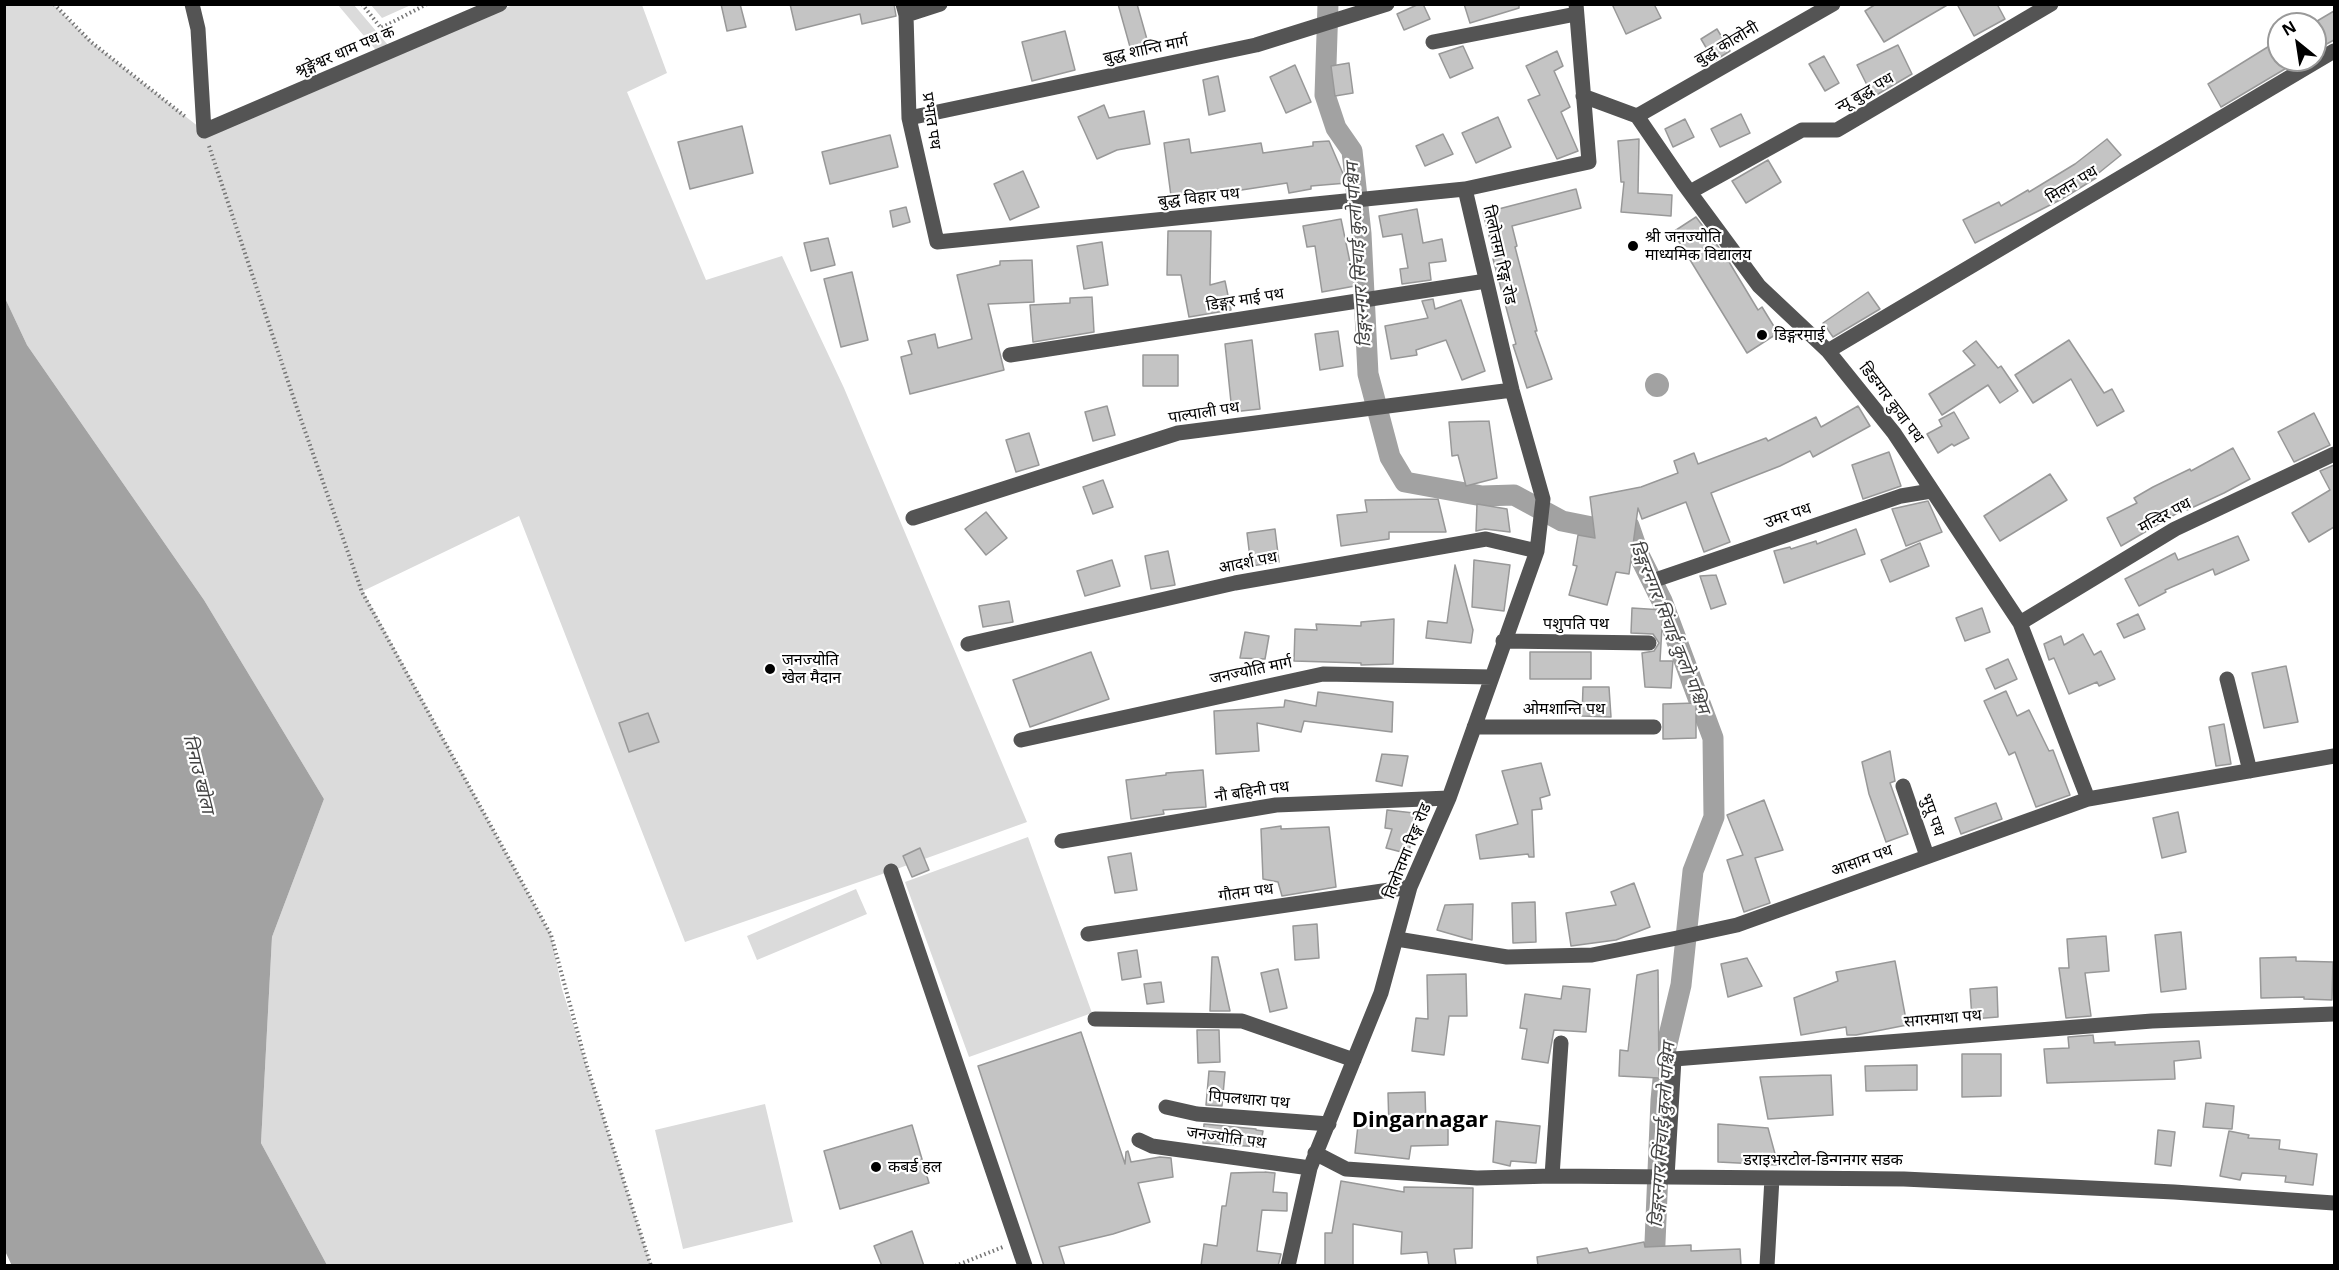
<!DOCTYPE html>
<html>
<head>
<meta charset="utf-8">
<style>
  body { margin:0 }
  #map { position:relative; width:2339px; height:1270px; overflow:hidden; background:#fff; font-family:"Open Sans",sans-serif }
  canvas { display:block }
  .frame { position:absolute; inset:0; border:6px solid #000; pointer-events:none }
  .north { position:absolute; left:2267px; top:12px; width:60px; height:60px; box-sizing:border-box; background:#fff; border:2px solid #999; border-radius:50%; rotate:330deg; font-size:16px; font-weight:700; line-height:24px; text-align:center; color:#000 }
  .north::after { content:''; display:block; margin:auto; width:21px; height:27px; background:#000; clip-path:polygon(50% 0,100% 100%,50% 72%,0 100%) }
</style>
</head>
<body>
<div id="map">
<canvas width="2339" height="1270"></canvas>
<div class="frame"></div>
<div class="north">N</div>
</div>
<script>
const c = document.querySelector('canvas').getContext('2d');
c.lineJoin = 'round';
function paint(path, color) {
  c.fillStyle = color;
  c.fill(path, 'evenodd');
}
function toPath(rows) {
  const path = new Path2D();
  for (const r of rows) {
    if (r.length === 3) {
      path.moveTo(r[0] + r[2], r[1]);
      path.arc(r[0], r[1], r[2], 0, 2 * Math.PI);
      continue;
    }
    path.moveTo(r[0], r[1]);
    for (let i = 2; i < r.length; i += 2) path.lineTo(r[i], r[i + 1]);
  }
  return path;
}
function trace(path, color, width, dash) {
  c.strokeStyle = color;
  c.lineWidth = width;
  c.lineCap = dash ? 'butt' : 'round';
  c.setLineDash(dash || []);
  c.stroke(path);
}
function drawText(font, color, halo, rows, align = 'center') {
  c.font = font + ' "Open Sans","Noto Sans Devanagari",sans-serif';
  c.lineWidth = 4.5;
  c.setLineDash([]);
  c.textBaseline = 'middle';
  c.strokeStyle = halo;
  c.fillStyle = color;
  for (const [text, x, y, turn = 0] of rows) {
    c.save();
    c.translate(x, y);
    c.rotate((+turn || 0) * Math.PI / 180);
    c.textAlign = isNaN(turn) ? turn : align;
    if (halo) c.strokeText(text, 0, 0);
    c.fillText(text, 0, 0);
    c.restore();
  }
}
paint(toPath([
  [5,5,54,5,91,42,204,131,380,55,338,5,354,5,393,51,513,5,642,5,667,73,627,92,706,280,782,256,844,388,1027,822,891,871,685,942,519,516,363,591,551,935,562,989,651,1265,327,1265,261,1143,272,937,324,799,204,600,27,345,5,298],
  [371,5,411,5,382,18],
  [1028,837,1092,1013,969,1057,905,882],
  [856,889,867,914,757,960,747,936],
  [765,1104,793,1222,683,1249,655,1130]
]), '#dbdbdb');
paint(toPath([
  [5,298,27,345,204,600,324,799,272,937,261,1143,327,1265,12,1266,5,1251],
  [1657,385,12]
]), '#a2a2a2');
trace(toPath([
  [1328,4,1325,95,1336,128,1352,151,1361,234,1368,374,1390,457,1405,482,1482,496,1514,495,1562,521,1597,528,1629,526,1639,555,1662,601,1713,738,1714,817,1693,871,1681,985,1666,1048,1661,1100,1654,1266]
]), '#a2a2a2', 21);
const building = toPath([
  [721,4,740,4,746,27,727,31,721,4],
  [790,4,894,4,896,16,862,24,860,14,796,30,790,4],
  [1118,4,1137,4,1150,50,1132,54,1118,4],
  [1419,4,1423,4,1430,19,1404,30,1397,14,1419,4],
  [1464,4,1519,4,1519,8,1470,23,1464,4],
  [1612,4,1654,4,1661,18,1626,34,1612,4],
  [1876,4,1949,4,1884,42,1865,11,1876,4],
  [1957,4,1997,4,2005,19,1974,36,1957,4],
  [2334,11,2334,40,2323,46,2315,31,2315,24,2312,24,2334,11],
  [1717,29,1730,51,1714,61,1701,39,1717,29],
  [1065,31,1075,70,1032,81,1022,42,1065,31],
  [2279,40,2279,60,2300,60,2221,107,2208,84,2279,40],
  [1898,45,1912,74,1873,97,1857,65,1898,45],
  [1463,46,1473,68,1450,78,1439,54,1463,46],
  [1557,51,1563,66,1554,71,1570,107,1561,112,1578,151,1557,159,1528,100,1540,95,1526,66,1557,51],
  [1824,56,1839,83,1825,91,1809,64,1824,56],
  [1349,63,1353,93,1335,96,1331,66,1349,63],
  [1295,65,1311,102,1286,113,1270,77,1295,65],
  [1218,76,1225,111,1209,115,1203,80,1218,76],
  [1104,105,1109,118,1144,111,1150,144,1117,150,1097,159,1078,117,1104,105],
  [1741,114,1750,133,1720,147,1711,129,1741,114],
  [1498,117,1511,147,1476,163,1462,133,1498,117],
  [1685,119,1694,137,1673,147,1665,129,1685,119],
  [742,126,753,173,690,189,678,142,742,126],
  [1443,134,1453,154,1425,166,1416,146,1443,134],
  [890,135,898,167,830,184,822,152,890,135],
  [1189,139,1191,153,1261,143,1263,153,1313,146,1313,142,1329,141,1347,183,1311,186,1311,189,1289,193,1287,183,1222,193,1221,189,1171,196,1164,143,1189,139],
  [1639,139,1638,193,1672,195,1671,216,1621,212,1624,182,1621,182,1618,141,1639,139],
  [2107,139,2121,155,2095,176,2096,178,2062,199,1975,243,1963,220,1999,202,2001,206,2028,190,2029,192,2075,164,2107,139],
  [1768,160,1781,182,1746,203,1732,181,1768,160],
  [1023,171,1039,207,1010,220,994,184,1023,171],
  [1576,189,1581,208,1512,226,1517,246,1515,247,1537,331,1535,331,1552,379,1527,388,1513,345,1516,344,1493,259,1495,258,1483,213,1576,189],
  [906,207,910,222,893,227,890,211,906,207],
  [1417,209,1423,243,1442,239,1446,261,1429,263,1431,280,1402,284,1400,269,1408,268,1402,234,1383,237,1379,216,1417,209],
  [1696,217,1726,257,1758,310,1762,307,1778,333,1747,353,1673,232,1696,217],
  [1341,219,1355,286,1322,292,1315,246,1307,247,1303,226,1341,219],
  [1168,231,1211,231,1210,285,1225,281,1231,310,1189,317,1181,275,1167,275,1168,231],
  [828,238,835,265,811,271,804,243,828,238],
  [1102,242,1108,285,1084,289,1077,246,1102,242],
  [1032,260,1034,302,988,304,1004,370,910,394,901,357,912,354,908,341,935,334,938,348,972,339,957,275,1000,265,1000,261,1032,260],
  [852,272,868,340,841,347,824,279,852,272],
  [1868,292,1880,309,1833,337,1823,323,1868,292],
  [1092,297,1094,332,1033,342,1030,305,1070,303,1070,298,1092,297],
  [1433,299,1435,309,1461,300,1485,371,1462,380,1446,340,1416,350,1417,355,1391,359,1385,326,1428,318,1422,301,1433,299],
  [1338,331,1343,366,1320,370,1315,334,1338,331],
  [1252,340,1260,409,1232,412,1225,344,1252,340],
  [2069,340,2104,393,2112,389,2124,411,2097,426,2071,379,2033,403,2015,375,2069,340],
  [1976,341,1998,368,2001,366,2018,391,2000,403,1988,385,1942,415,1929,394,1975,365,1963,351,1976,341],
  [1143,355,1178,355,1178,386,1143,386,1143,355],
  [1107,406,1115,435,1093,441,1085,412,1107,406],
  [1858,406,1870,426,1813,457,1810,451,1780,466,1711,493,1730,542,1704,552,1686,502,1642,519,1638,508,1629,574,1616,572,1607,605,1569,595,1577,566,1573,565,1578,535,1595,538,1590,497,1641,487,1678,473,1674,461,1694,453,1698,464,1766,438,1768,441,1816,417,1821,427,1858,406],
  [1954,412,1969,438,1954,446,1952,444,1938,453,1927,434,1942,426,1939,420,1954,412],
  [2314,413,2330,445,2294,462,2278,432,2314,413],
  [1489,421,1497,478,1466,486,1458,455,1452,456,1449,422,1489,421],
  [1029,433,1039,465,1016,472,1006,440,1029,433],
  [2233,448,2250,479,2224,493,2187,510,2186,508,2121,546,2107,518,2137,503,2134,498,2153,487,2190,469,2191,471,2233,448],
  [1889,452,1901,486,1863,499,1852,465,1889,452],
  [2334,465,2334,527,2309,542,2292,513,2330,490,2320,471,2334,465],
  [2050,474,2067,500,2000,541,1984,516,2050,474],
  [1103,480,1113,507,1093,514,1083,487,1103,480],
  [1438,499,1446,532,1389,532,1389,539,1341,546,1337,515,1367,512,1365,500,1438,499],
  [1928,501,1942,532,1906,546,1892,509,1928,501],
  [1477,504,1507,509,1510,532,1485,529,1476,531,1477,504],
  [986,512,1007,538,986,555,965,529,986,512],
  [1275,529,1279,562,1251,566,1247,533,1275,529],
  [1856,529,1865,554,1784,583,1774,551,1790,547,1791,549,1816,541,1817,544,1856,529],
  [2238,536,2249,560,2215,575,2213,569,2165,590,2166,592,2139,606,2125,579,2175,553,2178,560,2238,536],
  [1920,543,1929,566,1890,582,1881,560,1920,543],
  [1168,551,1175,585,1151,589,1145,556,1168,551],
  [1112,560,1120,586,1085,596,1077,571,1112,560],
  [1474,560,1510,565,1504,611,1472,607,1474,560],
  [1455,565,1473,630,1471,643,1426,638,1428,621,1447,623,1455,565],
  [1716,575,1726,604,1711,609,1700,576,1716,575],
  [1009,601,1013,622,983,627,979,606,1009,601],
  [1632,608,1663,610,1660,661,1673,661,1671,688,1645,687,1642,653,1654,651,1659,643,1653,634,1631,633,1632,608],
  [1982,608,1990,632,1965,641,1956,618,1982,608],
  [2138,614,2145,629,2124,638,2117,624,2138,614],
  [1394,619,1393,664,1361,665,1361,663,1294,661,1295,629,1317,630,1316,624,1361,626,1361,622,1394,619],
  [1245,632,1269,636,1265,659,1240,658,1245,632],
  [2083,634,2094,655,2101,651,2115,679,2099,686,2097,682,2069,694,2054,658,2049,660,2044,644,2061,636,2064,645,2083,634],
  [1091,652,1109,699,1030,727,1013,680,1091,652],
  [1530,652,1591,652,1591,679,1530,679,1530,652],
  [2008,659,2017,679,1995,689,1986,669,2008,659],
  [2286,666,2298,722,2264,728,2252,673,2286,666],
  [1583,687,1609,687,1611,717,1582,716,1583,687],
  [2006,691,2017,716,2029,710,2049,751,2053,750,2070,795,2036,807,2015,752,2009,755,1984,701,2006,691],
  [1318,692,1393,702,1392,732,1304,721,1301,732,1257,723,1259,751,1216,754,1214,711,1284,707,1285,700,1316,706,1318,692],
  [1696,703,1696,738,1663,739,1663,704,1696,703],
  [648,713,659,742,629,752,619,723,648,713],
  [2224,724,2231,764,2216,766,2209,727,2224,724],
  [1890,751,1895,781,1890,783,1908,834,1886,842,1869,794,1862,762,1890,751],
  [1382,754,1408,756,1402,786,1376,781,1382,754],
  [1541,763,1550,795,1540,798,1542,809,1532,810,1534,857,1529,857,1528,854,1480,859,1476,835,1518,824,1502,771,1541,763],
  [1203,770,1206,807,1163,810,1164,814,1131,819,1126,780,1166,775,1166,773,1203,770],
  [1764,800,1783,850,1755,858,1770,903,1744,912,1727,860,1743,855,1727,815,1764,800],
  [1996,803,2002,819,1961,834,1955,818,1996,803],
  [1387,810,1414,813,1409,854,1386,848,1392,829,1385,828,1387,810],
  [2178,812,2186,852,2162,858,2153,818,2178,812],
  [1281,826,1281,829,1329,827,1336,887,1282,896,1278,882,1263,879,1261,829,1281,826],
  [920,848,929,870,912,877,903,856,920,848],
  [1131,853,1137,890,1115,893,1108,857,1131,853],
  [1634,883,1650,927,1616,940,1571,946,1566,913,1616,905,1611,892,1634,883],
  [1535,902,1536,942,1513,943,1512,903,1535,902],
  [1473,904,1472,940,1437,930,1445,905,1473,904],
  [1317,924,1319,958,1295,960,1293,926,1317,924],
  [2181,932,2186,989,2161,992,2155,935,2181,932],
  [2106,936,2109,971,2085,973,2091,1016,2066,1018,2059,968,2069,968,2067,939,2106,936],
  [1137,950,1141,977,1122,980,1118,953,1137,950],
  [1212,957,1218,957,1230,1011,1210,1011,1212,957],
  [2296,957,2296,961,2333,962,2332,1000,2304,999,2304,997,2261,998,2260,958,2296,957],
  [1747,958,1762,986,1728,997,1721,964,1747,958],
  [1895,961,1907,1025,1856,1035,1847,1035,1846,1027,1801,1035,1794,998,1838,981,1836,972,1895,961],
  [1278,969,1287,1008,1270,1012,1261,973,1278,969],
  [1658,970,1659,1078,1619,1076,1620,1050,1628,1051,1637,975,1658,970],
  [1466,974,1467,1016,1449,1016,1444,1055,1412,1051,1416,1018,1428,1019,1427,975,1466,974],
  [1161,982,1164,1002,1147,1004,1144,984,1161,982],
  [1563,986,1590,989,1586,1032,1554,1030,1548,1063,1522,1059,1527,1029,1520,1028,1525,994,1561,999,1563,986],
  [1997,987,1998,1017,1972,1019,1970,989,1997,987],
  [1197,1030,1219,1030,1220,1062,1198,1063,1197,1030],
  [1081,1032,1125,1164,1126,1152,1128,1151,1131,1162,1160,1157,1171,1158,1173,1177,1138,1183,1150,1222,1113,1234,1059,1247,1065,1266,1044,1266,978,1066,1081,1032],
  [2093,1035,2094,1043,2115,1042,2115,1045,2199,1041,2201,1058,2174,1061,2175,1079,2047,1083,2044,1049,2069,1048,2068,1037,2093,1035],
  [1962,1054,2001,1054,2001,1096,1962,1097,1962,1054],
  [1917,1065,1917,1090,1866,1091,1865,1066,1917,1065],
  [1209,1071,1225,1072,1222,1106,1206,1105,1209,1071],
  [1831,1075,1833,1115,1768,1119,1760,1077,1831,1075],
  [1425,1092,1426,1126,1448,1126,1448,1145,1411,1146,1409,1159,1355,1153,1358,1125,1389,1128,1388,1093,1425,1092],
  [2206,1103,2234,1106,2232,1129,2203,1127,2206,1103],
  [1496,1121,1540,1126,1536,1163,1511,1161,1510,1166,1493,1162,1496,1121],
  [1204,1124,1256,1129,1256,1130,1263,1131,1260,1147,1203,1143,1204,1124],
  [1718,1124,1768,1128,1778,1165,1718,1162,1718,1124],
  [912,1125,929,1183,840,1209,824,1151,912,1125],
  [2158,1130,2175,1132,2171,1166,2155,1164,2158,1130],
  [2229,1131,2249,1135,2248,1138,2280,1140,2279,1149,2317,1154,2313,1185,2285,1182,2286,1176,2242,1173,2240,1180,2220,1176,2229,1131],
  [1265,1172,1275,1173,1273,1192,1287,1193,1287,1211,1262,1210,1257,1251,1281,1254,1278,1266,1201,1266,1204,1244,1217,1246,1222,1206,1226,1206,1231,1173,1265,1172],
  [1341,1181,1404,1192,1404,1187,1473,1188,1472,1248,1454,1249,1456,1266,1429,1266,1427,1252,1401,1254,1402,1232,1353,1224,1353,1266,1325,1266,1325,1233,1332,1233,1341,1181],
  [912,1231,924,1266,882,1266,874,1246,912,1231],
  [1644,1242,1645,1247,1691,1245,1691,1251,1740,1249,1741,1266,1538,1266,1537,1257,1587,1248,1589,1253,1644,1242]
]);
paint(building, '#c4c4c4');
trace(building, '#989898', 1.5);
trace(toPath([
  [54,4,91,42,187,118],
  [362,4,381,28,427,4],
  [209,146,300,417,362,592,551,935,586,1063,651,1266],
  [955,1266,1003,1247]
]), '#767676', 4, [1.5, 3]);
trace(toPath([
  [192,4,198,29,204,131,500,4],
  [903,4,906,15,909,118,937,242,1465,189],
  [906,15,940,4],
  [1433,42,1576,14],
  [1583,96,1637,116,1683,183,1759,286,1828,351,1894,433,2020,623,2088,799],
  [1637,116,1833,4],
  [909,118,1256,45,1387,4],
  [1690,192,1802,130,1837,130,2051,4],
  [1828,351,2334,51],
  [1010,355,1486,281],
  [913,518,1178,433,1512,390],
  [1658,579,1901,496,1931,491],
  [2020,623,2175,529,2334,454],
  [1503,641,1649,643],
  [968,644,1235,583,1486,539,1537,551],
  [2227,679,2250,771],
  [1474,727,1654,727],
  [1021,740,1323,674,1492,677],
  [1903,786,1927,856],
  [1062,841,1276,805,1449,798],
  [891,871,1025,1266],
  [1088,934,1410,887],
  [1397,939,1507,957,1592,955,1677,938,1737,925,2088,799,2334,756],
  [1095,1019,1242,1021,1354,1060],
  [1166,1107,1197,1114,1329,1124],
  [1139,1140,1152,1146,1310,1168],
  [1315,1153,1346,1169,1477,1178,1552,1176,1904,1179,2174,1192,2334,1203],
  [1552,1176,1561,1043],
  [1667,1177,1674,1059,2152,1021,2334,1014],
  [1288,1266,1310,1168,1381,993,1410,887,1449,798,1537,551,1543,499,1512,390,1465,189,1589,162,1576,4],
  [1767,1266,1772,1178]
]), '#545454', 15);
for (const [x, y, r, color] of [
  [1633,246,6,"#000"],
  [1762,335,6,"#000"],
  [770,669,6,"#000"],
  [876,1167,6,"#000"]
]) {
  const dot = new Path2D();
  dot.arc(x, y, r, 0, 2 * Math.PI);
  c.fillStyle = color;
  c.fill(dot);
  trace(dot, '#fff', 2);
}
drawText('16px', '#000', '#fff', [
  ["बुद्ध कोलोनी",1727,44,-30],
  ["बुद्ध शान्ति मार्ग",1146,50,-12],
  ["श्रृङ्गेश्वर धाम पथ क",345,52,-23],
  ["न्यू बुद्ध पथ",1865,93,-30],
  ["प्रभात पथ",931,121,82],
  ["मिलन पथ",2072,185,-31],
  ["बुद्ध विहार पथ",1199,198,-6],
  ["तिलोत्तमा रिङ्ग रोड",1499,255,77],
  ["डिङ्गर माई पथ",1245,300,-9],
  ["डिङग्गर कुवा पथ",1891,403,53],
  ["पाल्पाली पथ",1204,413,-9],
  ["उमर पथ",1788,516,-19],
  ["मन्दिर पथ",2165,516,-28],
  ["आदर्श पथ",1248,563,-11],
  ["पशुपति पथ",1576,624],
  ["जनज्योति मार्ग",1251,671,-12],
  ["ओमशान्ति पथ",1564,709],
  ["नौ बहिनी पथ",1252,792,-8],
  ["भुपू पथ",1932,815,71],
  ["तिलोत्तमा रिङ्ग रोड",1408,851,-68],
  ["आसाम पथ",1862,861,-20],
  ["गौतम पथ",1246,893,-8],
  ["सगरमाथा पथ",1943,1019,-5],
  ["पिपलधारा पथ",1249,1100,5],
  ["जनज्योति पथ",1226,1138,8],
  ["डराइभरटोल-डिन्गनगर सडक",1823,1160]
]);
drawText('16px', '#000', '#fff', [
  ["श्री जनज्योति",1645,237],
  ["माध्यमिक विद्यालय",1645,255],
  ["डिङ्गरमाई",1774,335],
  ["जनज्योति",782,660],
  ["खेल मैदान",782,678],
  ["कबर्ड हल",888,1167]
], 'left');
drawText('italic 18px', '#434343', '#fff', [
  ["डिङ्गरनगर सिंचाई कुलो पश्चिम",1359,255,-94],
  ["डिङ्गरनगर सिंचाई कुलो पश्चिम",1669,627,68],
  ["तिनाउ खोला",198,774,76],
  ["डिङ्गरनगर सिंचाई कुलो पश्चिम",1663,1135,-86]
]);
drawText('bold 22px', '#000', '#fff', [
  ["Dingarnagar",1420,1121]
]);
</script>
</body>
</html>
